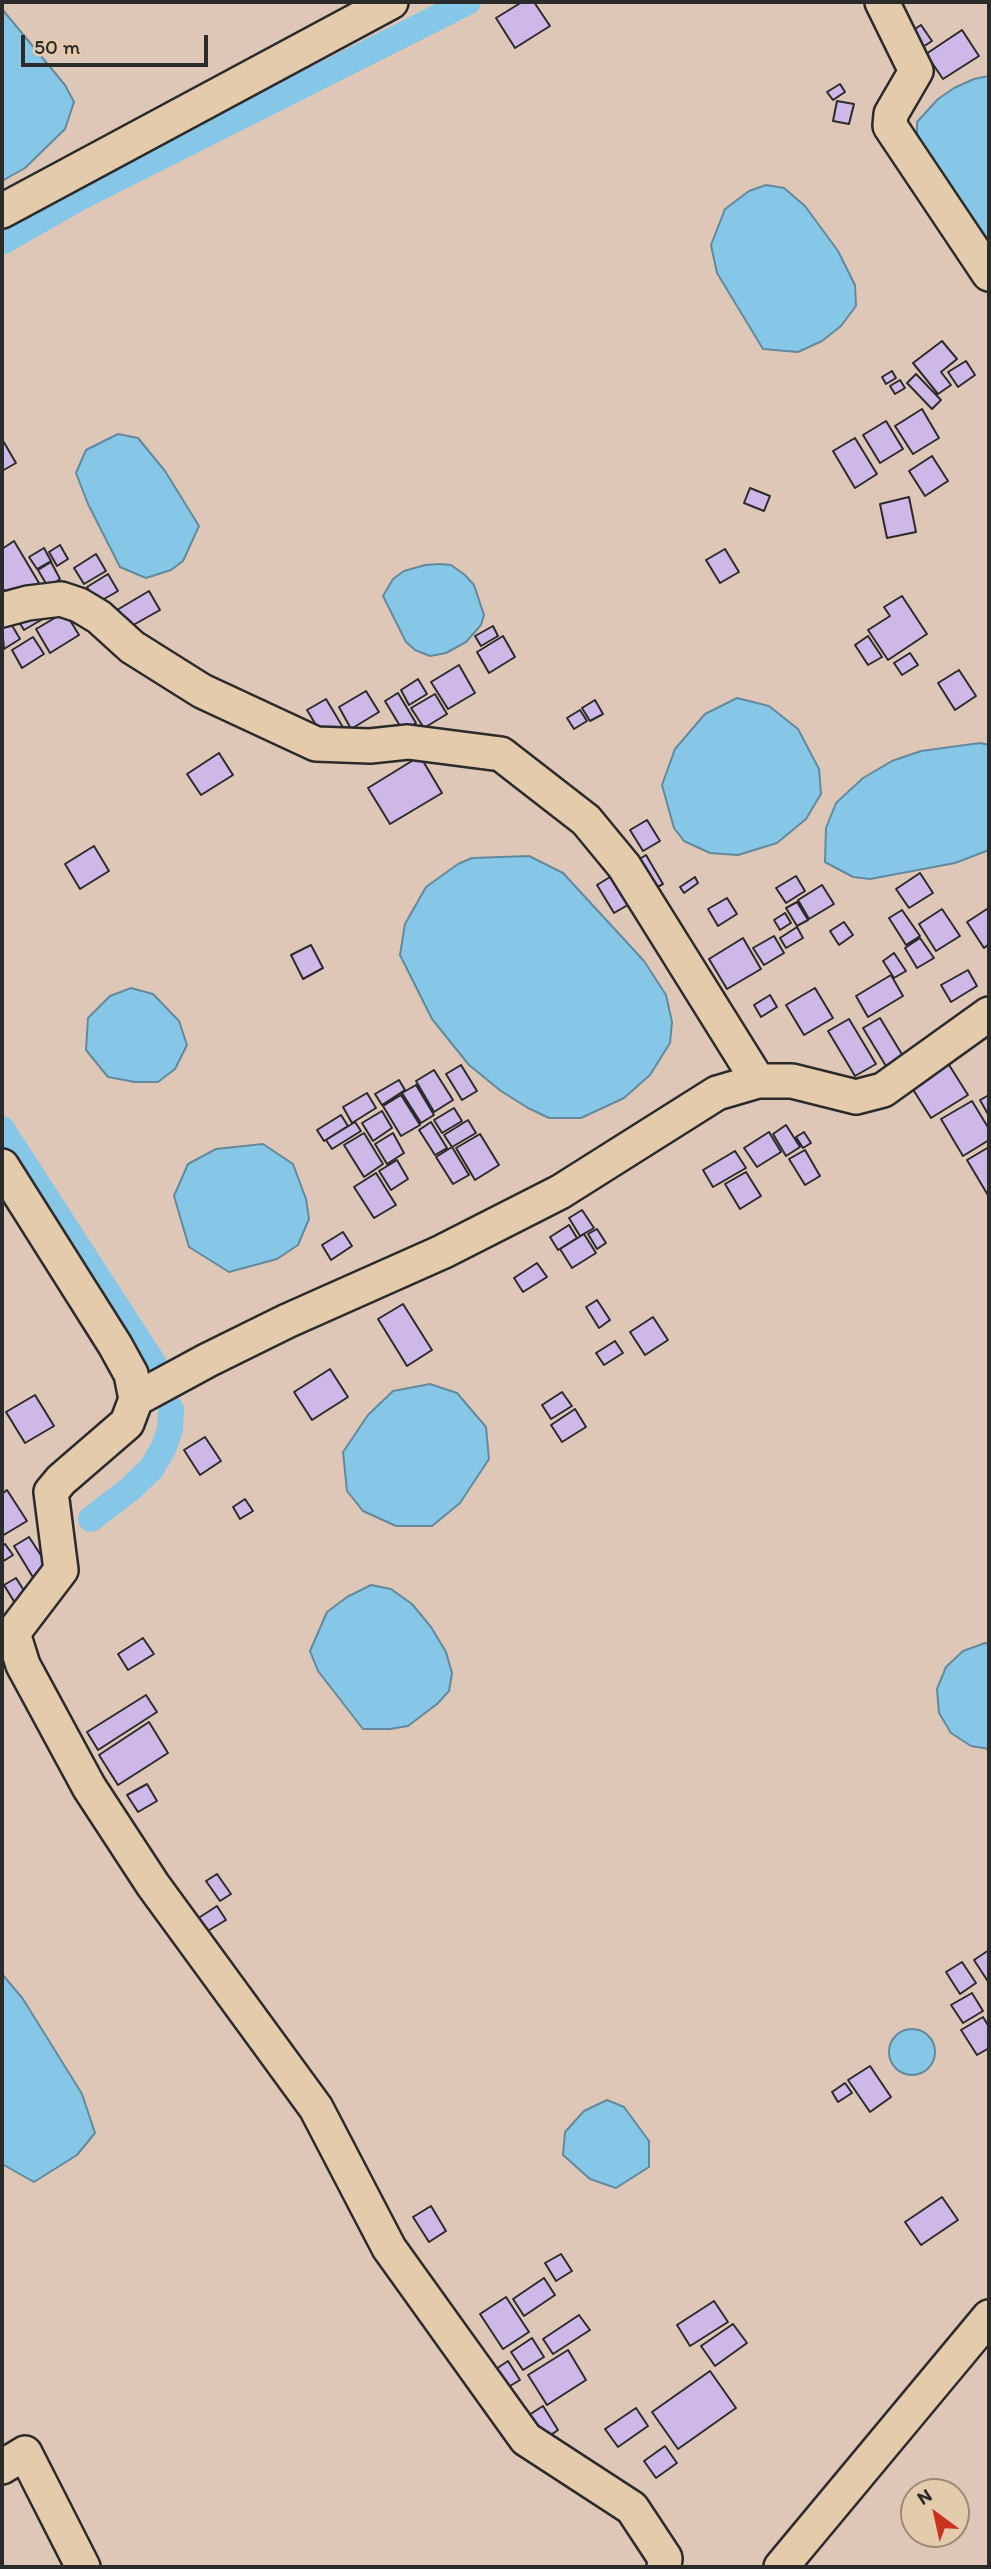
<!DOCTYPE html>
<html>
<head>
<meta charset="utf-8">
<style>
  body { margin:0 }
  #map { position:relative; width:991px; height:2569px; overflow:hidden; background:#dfc7b8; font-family:Itim,sans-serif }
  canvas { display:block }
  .frame { position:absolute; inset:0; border:4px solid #2b2b2b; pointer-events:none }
  .north { position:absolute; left:900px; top:2478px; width:70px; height:70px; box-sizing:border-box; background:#e4cbac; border:2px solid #9a8b78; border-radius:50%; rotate:327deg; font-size:19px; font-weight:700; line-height:28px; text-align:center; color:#2b2b2b }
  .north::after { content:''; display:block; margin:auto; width:24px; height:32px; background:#c8321e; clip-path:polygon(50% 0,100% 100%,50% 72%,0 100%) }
  .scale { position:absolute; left:21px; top:35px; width:187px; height:32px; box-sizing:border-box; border:4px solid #2b2b2b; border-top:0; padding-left:9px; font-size:21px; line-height:24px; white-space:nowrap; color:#2b2b2b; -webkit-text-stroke:5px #e4cbac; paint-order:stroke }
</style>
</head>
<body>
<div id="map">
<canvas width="991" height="2569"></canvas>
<div class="frame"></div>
<div class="north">N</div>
<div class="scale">50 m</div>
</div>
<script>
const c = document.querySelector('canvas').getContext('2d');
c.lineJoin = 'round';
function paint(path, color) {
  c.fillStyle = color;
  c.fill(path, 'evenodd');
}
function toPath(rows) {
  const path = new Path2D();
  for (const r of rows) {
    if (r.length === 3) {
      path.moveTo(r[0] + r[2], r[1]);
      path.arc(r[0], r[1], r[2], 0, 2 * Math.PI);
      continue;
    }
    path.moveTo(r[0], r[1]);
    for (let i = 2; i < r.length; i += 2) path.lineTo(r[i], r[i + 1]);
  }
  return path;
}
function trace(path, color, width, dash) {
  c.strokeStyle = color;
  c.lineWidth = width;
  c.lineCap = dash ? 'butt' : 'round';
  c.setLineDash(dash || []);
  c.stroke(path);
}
const water = toPath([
  [2,9,65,85,74,102,65,129,25,168,2,181,2,9],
  [989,76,989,250,917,146,917,122,938,99,954,88,974,79,989,76],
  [766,185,784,188,805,206,838,251,855,285,856,306,841,326,822,341,798,352,763,349,717,273,711,245,725,209,749,191,766,185],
  [118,434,138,438,165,471,199,526,183,561,171,570,146,578,120,567,88,504,76,473,86,450,118,434],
  [440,564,451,565,465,575,474,585,484,615,481,625,466,642,446,653,430,656,415,650,406,642,383,596,393,579,404,571,425,565,440,564],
  [737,698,769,706,798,729,819,769,821,794,806,819,777,843,738,855,710,853,684,841,674,828,662,785,675,749,705,714,737,698],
  [980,743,989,745,989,850,955,863,870,879,853,877,825,862,826,828,836,803,863,778,892,761,921,751,980,743],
  [529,856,563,873,644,961,666,995,672,1022,670,1043,650,1075,624,1098,581,1118,549,1118,528,1108,501,1091,469,1065,432,1019,400,955,405,924,426,887,458,864,472,858,529,856],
  [131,988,153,994,179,1021,187,1045,175,1069,158,1082,135,1082,108,1077,86,1050,88,1018,110,996,131,988],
  [263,1144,293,1164,306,1199,309,1219,298,1245,277,1259,229,1272,189,1247,174,1196,188,1164,216,1149,263,1144],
  [430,1384,457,1393,486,1427,489,1459,460,1503,432,1526,396,1526,363,1511,347,1491,343,1452,368,1415,393,1391,430,1384],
  [371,1585,391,1589,412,1604,431,1627,446,1652,452,1673,449,1691,437,1704,408,1726,390,1729,363,1729,318,1671,310,1651,327,1612,347,1597,371,1585],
  [985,1643,989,1644,989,1749,971,1746,951,1733,939,1713,937,1689,946,1667,963,1651,985,1643],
  [2,1974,23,1999,82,2094,95,2133,77,2155,34,2182,2,2164,2,1974],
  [912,2052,23],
  [607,2100,624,2107,649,2141,649,2167,616,2188,590,2179,563,2155,565,2132,584,2111,607,2100]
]);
paint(water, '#86c7e7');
trace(water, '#62899c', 2);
trace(toPath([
  [2,242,79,198,468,2],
  [2,1129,154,1364],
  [91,1519,130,1489,151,1469,163,1449,170,1430,171,1409]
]), '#86c7e7', 26);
const building = toPath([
  [522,2,534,2,550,26,515,48,496,18,522,2],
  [921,25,932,41,915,52,904,36,921,25],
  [962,30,979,56,943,79,926,54,962,30],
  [840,84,845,92,833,100,827,92,840,84],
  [837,101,854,104,849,124,833,121,837,101],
  [942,341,957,359,941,372,951,385,938,394,913,363,942,341],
  [966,361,975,375,958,387,948,372,966,361],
  [892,371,896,378,886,384,882,377,892,371],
  [916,374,941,400,932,409,907,383,916,374],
  [900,380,905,388,895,394,890,386,900,380],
  [922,409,939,438,913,454,895,426,922,409],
  [886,421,903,449,880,463,863,435,886,421],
  [855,438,877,474,855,488,833,451,855,438],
  [2,439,16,463,2,471,2,439],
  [932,456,948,481,925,496,909,471,932,456],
  [750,488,770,496,764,511,744,503,750,488],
  [909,497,916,532,887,538,880,504,909,497],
  [14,541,39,583,10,600,2,587,2,549,14,541],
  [60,545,68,559,57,566,49,552,60,545],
  [44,548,51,561,37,569,29,557,44,548],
  [725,549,739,572,720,583,706,560,725,549],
  [96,554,106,571,84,584,74,568,96,554],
  [51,562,60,579,48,587,38,570,51,562],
  [108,574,118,591,97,603,87,587,108,574],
  [149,591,160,610,128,628,117,610,149,591],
  [902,596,927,634,888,660,868,630,890,616,884,607,902,596],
  [65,612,79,635,50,653,36,629,65,612],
  [48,616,24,630,16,617,48,616],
  [10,622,20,639,4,649,2,626,10,622],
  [493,626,498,636,481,646,475,636,493,626],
  [503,636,515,657,489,673,477,652,503,636],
  [868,636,882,657,868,665,855,645,868,636],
  [33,637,44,654,22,668,12,650,33,637],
  [910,653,918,665,902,675,894,663,910,653],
  [459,665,475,693,448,709,431,682,459,665],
  [959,670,976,696,955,710,938,683,959,670],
  [418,679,427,694,409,705,401,690,418,679],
  [366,691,379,712,351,729,339,707,366,691],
  [398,693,416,723,403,731,385,701,398,693],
  [435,694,447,714,424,728,411,708,435,694],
  [326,699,347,734,328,745,307,710,326,699],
  [595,700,603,714,590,721,582,708,595,700],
  [580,710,587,721,574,729,567,718,580,710],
  [219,753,233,775,201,795,187,774,219,753],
  [420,756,442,793,390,824,368,788,420,756],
  [647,820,660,841,643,851,630,830,647,820],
  [94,846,109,871,80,889,65,864,94,846],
  [646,855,663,884,650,891,633,863,646,855],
  [628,866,645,895,614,913,597,885,628,866],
  [920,873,933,893,909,908,896,889,920,873],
  [796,876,805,891,786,903,776,888,796,876],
  [695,877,698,883,684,893,680,887,695,877],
  [822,885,834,904,809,919,798,900,822,885],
  [727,898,737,914,718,926,708,909,727,898],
  [797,902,808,920,797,926,786,908,797,902],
  [942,909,960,936,936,951,919,924,942,909],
  [987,909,989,912,989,944,984,948,967,922,987,909],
  [902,910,920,936,906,945,889,918,902,910],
  [785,913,791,923,780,930,774,920,785,913],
  [844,922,853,935,839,945,830,931,844,922],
  [797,927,803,938,786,948,780,938,797,927],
  [774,936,784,953,764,965,753,948,774,936],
  [743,938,761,969,727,989,709,959,743,938],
  [920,938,934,958,917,968,905,948,920,938],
  [311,945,323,968,303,979,291,955,311,945],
  [894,953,906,971,894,978,883,961,894,953],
  [968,970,977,986,951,1002,941,985,968,970],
  [891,975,903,996,868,1017,856,996,891,975],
  [815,988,833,1018,804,1035,786,1005,815,988],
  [770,995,777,1007,761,1017,754,1005,770,995],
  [880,1018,906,1061,889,1071,863,1028,880,1018],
  [849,1019,876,1064,855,1076,828,1031,849,1019],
  [944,1057,968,1095,931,1118,907,1080,944,1057],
  [461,1065,477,1091,462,1100,446,1074,461,1065],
  [434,1070,453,1100,434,1112,416,1081,434,1070],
  [399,1080,405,1090,382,1105,375,1094,399,1080],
  [416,1085,434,1115,421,1123,402,1093,416,1085],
  [367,1093,376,1108,352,1123,343,1107,367,1093],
  [401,1095,420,1125,401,1136,383,1106,401,1095],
  [989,1095,989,1116,980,1100,989,1095],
  [972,1101,989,1129,989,1140,963,1156,941,1119,972,1101],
  [454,1108,462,1121,442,1133,434,1120,454,1108],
  [382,1111,392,1128,373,1141,362,1123,382,1111],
  [341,1115,348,1126,324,1141,317,1130,341,1115],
  [468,1120,476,1133,452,1147,444,1135,468,1120],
  [355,1122,361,1131,332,1149,326,1140,355,1122],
  [431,1122,447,1148,435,1155,419,1130,431,1122],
  [786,1125,800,1147,786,1156,773,1134,786,1125],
  [769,1132,781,1152,757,1167,744,1148,769,1132],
  [804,1132,811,1143,803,1148,796,1137,804,1132],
  [364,1133,383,1164,364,1177,344,1145,364,1133],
  [393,1133,404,1153,387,1164,375,1144,393,1133],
  [480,1134,499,1165,475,1180,456,1148,480,1134],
  [452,1147,469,1175,453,1184,436,1157,452,1147],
  [989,1147,989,1197,967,1160,989,1147],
  [805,1150,820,1176,805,1185,789,1159,805,1150],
  [735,1151,746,1168,713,1187,703,1170,735,1151],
  [397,1160,408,1179,391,1190,379,1171,397,1160],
  [746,1172,761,1196,740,1209,725,1184,746,1172],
  [376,1173,396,1205,374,1218,354,1187,376,1173],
  [582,1210,594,1228,580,1236,569,1218,582,1210],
  [569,1225,577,1238,558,1250,550,1237,569,1225],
  [597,1229,606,1243,597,1249,588,1234,597,1229],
  [343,1232,352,1246,331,1260,322,1245,343,1232],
  [584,1234,596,1253,572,1268,560,1249,584,1234],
  [537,1263,547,1277,523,1292,514,1278,537,1263],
  [597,1300,610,1320,599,1328,586,1307,597,1300],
  [403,1304,432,1350,407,1366,378,1319,403,1304],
  [653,1317,668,1340,645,1355,630,1332,653,1317],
  [615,1341,623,1353,604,1365,596,1353,615,1341],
  [330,1369,348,1397,312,1420,294,1392,330,1369],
  [562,1392,572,1406,551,1419,542,1405,562,1392],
  [35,1395,54,1426,25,1443,6,1412,35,1395],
  [575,1409,586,1427,562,1442,551,1425,575,1409],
  [205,1437,221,1461,200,1475,184,1450,205,1437],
  [7,1490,27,1521,2,1536,2,1494,7,1490],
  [245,1499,253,1511,240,1519,233,1507,245,1499],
  [29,1537,50,1569,34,1579,14,1546,29,1537],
  [5,1544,13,1555,2,1562,2,1546,5,1544],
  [16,1578,30,1600,18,1608,4,1585,16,1578],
  [143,1638,154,1654,128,1670,118,1654,143,1638],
  [146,1695,157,1712,98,1750,87,1732,146,1695],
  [149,1722,168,1753,118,1785,99,1755,149,1722],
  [147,1784,157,1801,138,1812,127,1795,147,1784],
  [217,1874,231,1894,220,1901,206,1881,217,1874],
  [217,1906,226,1920,206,1932,197,1919,217,1906],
  [989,1950,989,1983,974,1960,989,1950],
  [962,1962,976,1983,960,1994,946,1972,962,1962],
  [972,1993,983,2011,963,2023,951,2005,972,1993],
  [983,2017,989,2027,989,2048,977,2055,961,2030,983,2017],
  [870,2066,891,2097,870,2112,848,2080,870,2066],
  [845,2083,852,2093,838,2102,832,2092,845,2083],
  [942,2197,958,2220,921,2245,905,2222,942,2197],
  [431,2206,446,2231,429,2242,413,2217,431,2206],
  [561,2254,572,2271,556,2281,545,2263,561,2254],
  [544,2278,555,2295,524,2316,513,2299,544,2278],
  [506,2297,529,2332,503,2349,480,2314,506,2297],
  [714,2301,728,2322,690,2346,677,2325,714,2301],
  [579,2315,590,2330,553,2354,543,2339,579,2315],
  [733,2324,747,2343,715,2366,701,2346,733,2324],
  [532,2338,544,2357,523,2370,511,2352,532,2338],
  [568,2350,586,2380,547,2405,528,2375,568,2350],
  [508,2361,520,2380,505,2389,493,2371,508,2361],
  [710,2371,736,2408,678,2449,652,2412,710,2371],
  [543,2406,558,2430,545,2439,529,2415,543,2406],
  [636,2408,648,2426,618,2447,605,2429,636,2408],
  [665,2446,677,2463,656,2478,644,2461,665,2446]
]);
paint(building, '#cdb8e8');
trace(building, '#2b2b2b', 2);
const minor = toPath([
  [882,2,916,71,891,114,890,126,989,274],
  [2,211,391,2],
  [2,610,28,603,61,599,79,605,99,617,132,647,202,691,316,744,370,746,408,742,501,754,586,820,624,866,758,1081],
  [2,1166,115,1345,131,1374,136,1399,127,1423,61,1480,51,1492,61,1570,13,1633,23,1665,89,1787,153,1885,316,2108,389,2248,526,2439,632,2508,665,2558,664,2567],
  [136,1399,208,1360,287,1321,442,1252,560,1192,717,1093,758,1081,792,1081,856,1097,883,1090,989,1014],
  [2,2467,25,2453,83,2567],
  [781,2567,989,2317]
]);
trace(minor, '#2b2b2b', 38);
trace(minor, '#e4cbac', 33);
</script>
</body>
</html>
